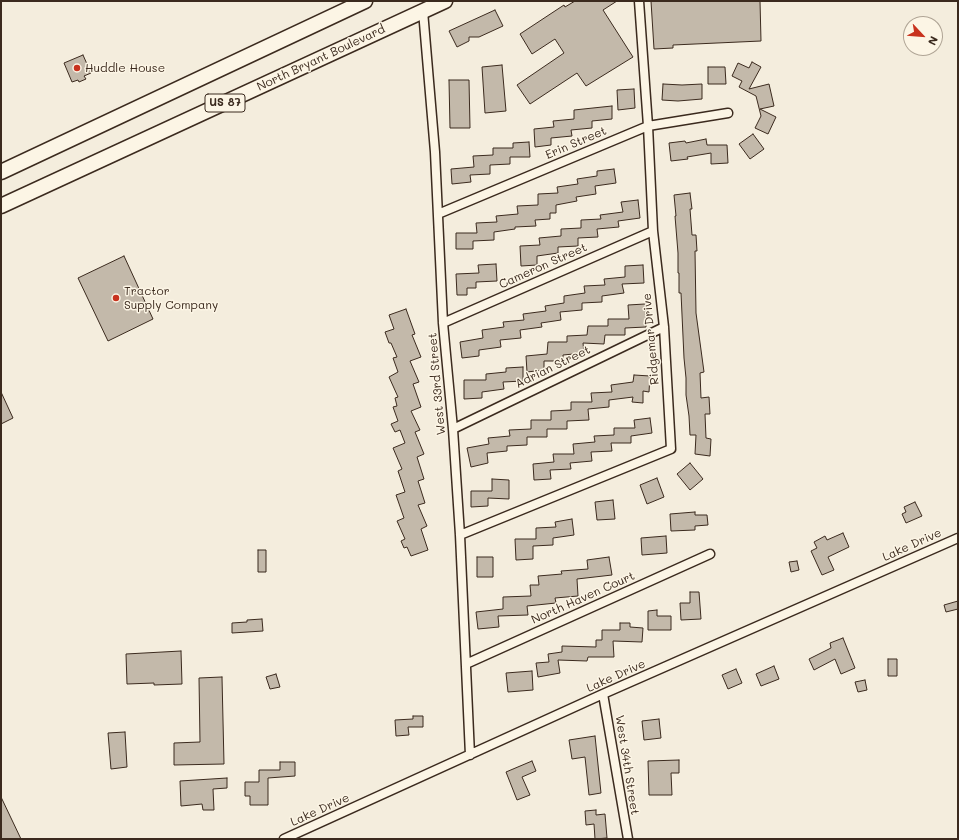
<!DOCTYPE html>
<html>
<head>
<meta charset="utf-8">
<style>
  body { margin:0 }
  #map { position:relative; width:959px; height:840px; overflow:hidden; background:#f4eddd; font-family:Mali,sans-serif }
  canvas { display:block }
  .frame { position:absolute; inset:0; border:2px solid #3b2a1e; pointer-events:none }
  .north { position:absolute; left:903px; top:16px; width:40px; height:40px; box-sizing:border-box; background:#fcf5e5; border:1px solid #afa495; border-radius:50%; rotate:116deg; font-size:11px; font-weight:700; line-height:16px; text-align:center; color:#3b2a1e }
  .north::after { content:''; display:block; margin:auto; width:14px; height:18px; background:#c8321e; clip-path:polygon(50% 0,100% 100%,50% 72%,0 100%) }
</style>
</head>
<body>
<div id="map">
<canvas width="959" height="840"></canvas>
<div class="frame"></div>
<div class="north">N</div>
</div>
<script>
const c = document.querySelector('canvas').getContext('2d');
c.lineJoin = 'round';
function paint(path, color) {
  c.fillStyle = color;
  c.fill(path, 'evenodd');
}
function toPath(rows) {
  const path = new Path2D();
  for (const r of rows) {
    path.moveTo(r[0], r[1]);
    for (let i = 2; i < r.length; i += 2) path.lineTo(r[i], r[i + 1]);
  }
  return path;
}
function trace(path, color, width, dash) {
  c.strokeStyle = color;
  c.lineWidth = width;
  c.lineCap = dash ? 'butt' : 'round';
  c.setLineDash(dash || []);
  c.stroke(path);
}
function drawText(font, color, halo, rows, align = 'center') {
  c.font = font + ' Mali,sans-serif';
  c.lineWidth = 3;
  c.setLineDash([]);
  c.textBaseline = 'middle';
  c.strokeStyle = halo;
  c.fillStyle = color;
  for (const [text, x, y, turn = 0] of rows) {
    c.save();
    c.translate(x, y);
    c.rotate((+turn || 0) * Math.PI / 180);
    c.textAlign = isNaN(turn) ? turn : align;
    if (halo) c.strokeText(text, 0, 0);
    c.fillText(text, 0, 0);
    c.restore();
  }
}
const building = toPath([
  [575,1,617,1,603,10,633,57,586,86,577,73,530,104,517,85,564,53,555,39,532,54,520,34,564,5,565,7,575,1],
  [651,1,760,1,761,41,673,45,673,48,654,49,651,1],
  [495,10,503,26,479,37,469,37,469,41,457,47,449,31,495,10],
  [83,55,91,73,84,76,86,79,79,82,78,80,72,82,64,63,83,55],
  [752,62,761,67,749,89,769,84,774,106,760,109,776,117,768,134,755,128,761,116,756,96,739,87,742,81,732,76,738,63,749,68,752,62],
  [502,65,506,111,485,113,482,67,502,65],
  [708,67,725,67,726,84,708,84,708,67],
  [449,80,469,80,470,128,450,128,449,80],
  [663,84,682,85,702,84,702,99,678,101,662,100,663,84],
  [634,89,635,108,618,110,617,90,634,89],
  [612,106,612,119,592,121,592,128,571,130,572,136,551,138,551,145,535,147,534,129,554,127,553,121,574,119,574,110,612,106],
  [753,134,764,149,750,159,739,144,753,134],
  [706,139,707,145,727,145,728,163,711,164,711,153,687,157,688,159,671,161,669,143,685,141,686,143,706,139],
  [529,142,530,157,510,157,510,164,490,165,490,174,470,175,471,182,452,184,451,169,474,167,473,156,493,155,493,148,513,148,513,143,529,142],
  [614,169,616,183,595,186,596,194,576,197,577,201,556,205,556,213,550,213,550,219,535,220,536,226,515,227,515,229,494,232,494,240,473,241,473,249,456,249,456,233,477,233,476,223,497,222,496,216,518,214,517,206,538,205,538,194,558,193,557,187,578,184,577,179,597,176,597,171,614,169],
  [690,193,692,209,690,209,692,235,696,235,697,251,695,251,696,313,704,372,700,373,701,398,709,397,710,414,705,414,706,438,711,439,710,456,695,454,696,435,690,435,689,416,686,395,686,378,684,358,681,293,679,293,679,273,678,273,678,253,675,216,676,216,674,195,690,193],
  [638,200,640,218,618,221,619,227,597,229,598,237,578,238,578,246,558,247,558,253,537,256,537,265,521,266,520,246,540,245,539,238,561,236,561,229,581,228,581,220,601,219,600,215,623,212,621,202,638,200],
  [124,256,153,319,108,341,78,278,124,256],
  [496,264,497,281,476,282,476,288,467,288,467,295,457,295,456,274,479,273,478,265,496,264],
  [643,265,644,283,622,284,624,293,602,296,602,302,582,303,582,310,560,312,561,320,541,323,542,327,520,330,521,338,500,340,501,347,479,350,479,356,462,358,460,342,483,338,482,330,504,327,503,322,524,320,523,314,546,311,545,306,564,303,564,296,585,293,584,286,605,285,604,279,625,277,625,266,643,265],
  [645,304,646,327,625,328,625,335,605,335,604,344,583,343,584,353,563,355,563,361,544,361,544,370,527,372,526,356,547,354,548,342,567,342,567,336,587,335,588,326,608,326,608,319,629,319,628,305,645,304],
  [406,309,415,334,412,335,421,357,410,361,419,382,413,384,421,407,411,411,420,430,415,432,424,454,417,457,424,479,418,481,425,503,418,505,427,526,421,529,428,550,411,556,407,547,404,548,401,541,405,539,397,521,404,518,396,495,405,492,398,471,402,469,393,448,405,443,400,430,395,432,391,424,398,421,393,407,397,406,395,398,398,397,389,377,398,372,393,358,397,357,391,343,389,343,385,332,394,329,389,315,406,309],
  [523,367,523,381,503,382,504,389,482,392,482,398,464,399,464,380,486,380,486,374,506,372,506,368,523,367],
  [634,375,650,376,649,392,643,391,643,403,632,402,633,397,609,400,609,407,588,409,589,420,567,421,567,429,547,429,547,437,527,437,527,445,507,446,507,451,487,453,488,463,471,467,467,448,489,444,488,438,510,436,509,430,531,429,531,420,551,420,551,411,571,410,571,402,592,402,591,393,612,392,611,385,633,382,634,375],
  [1,392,13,418,1,424,1,392],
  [650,418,652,433,631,436,631,443,611,443,612,451,591,452,592,461,570,463,571,469,550,470,551,479,534,480,533,464,554,462,553,454,574,454,573,444,595,442,594,436,614,435,614,428,635,428,634,420,650,418],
  [690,463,703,479,690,490,677,474,690,463],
  [657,478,664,497,647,504,640,485,657,478],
  [492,479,509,480,509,499,488,498,488,506,471,507,471,491,492,491,492,479],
  [613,500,615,519,597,520,595,502,613,500],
  [915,502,922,516,906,523,902,514,906,512,904,507,915,502],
  [695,512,695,515,707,515,708,525,695,526,695,530,671,531,670,514,695,512],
  [572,519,574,535,553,538,553,545,533,546,533,559,516,560,515,539,536,539,536,528,556,527,555,522,572,519],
  [843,533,849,547,828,557,834,570,822,575,811,551,817,548,814,542,825,536,827,540,843,533],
  [666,536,667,553,642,555,641,538,666,536],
  [258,550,266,550,266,572,258,572,258,550],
  [477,557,493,557,493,577,477,577,477,557],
  [609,557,612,575,577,579,578,596,555,598,556,603,527,606,528,615,498,616,499,627,478,629,476,612,503,609,503,597,531,596,530,585,539,585,538,576,562,574,561,571,588,569,587,560,609,557],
  [797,561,799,570,791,572,789,562,797,561],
  [690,592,699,592,701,619,681,620,680,603,690,603,690,592],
  [958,601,958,609,946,612,944,605,958,601],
  [657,610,657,616,671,616,671,630,648,630,648,611,657,610],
  [262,619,263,631,232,633,232,623,247,622,247,620,262,619],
  [620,623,630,623,630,627,643,628,642,642,613,641,614,657,588,657,587,661,558,660,560,673,538,677,536,663,549,662,548,654,562,652,562,646,596,647,596,640,602,640,602,630,620,630,620,623],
  [843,638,855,668,841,674,835,659,814,670,809,659,831,648,830,643,843,638],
  [181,651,182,684,154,685,154,683,127,684,126,654,181,651],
  [888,659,897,659,897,676,888,676,888,659],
  [774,666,779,679,761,686,756,674,774,666],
  [736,669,742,683,728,689,722,675,736,669],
  [532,671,533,690,508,692,506,673,532,671],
  [276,674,280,687,270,689,266,677,276,674],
  [222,677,224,764,174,765,174,743,200,742,199,678,222,677],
  [865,680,867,690,858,692,855,682,865,680],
  [413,716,423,716,423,727,408,727,409,735,396,736,395,720,413,719,413,716],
  [659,719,661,738,644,740,642,721,659,719],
  [125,732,127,767,111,769,108,733,125,732],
  [595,736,601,793,589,795,585,757,572,759,569,740,595,736],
  [679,760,679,773,671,773,672,795,649,795,648,761,679,760],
  [532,761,536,771,522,777,530,795,517,800,506,772,532,761],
  [280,762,295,762,295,776,268,778,268,805,250,805,250,796,245,796,245,782,259,782,259,770,280,770,280,762],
  [227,778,227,788,213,789,214,810,203,810,202,804,181,806,180,781,227,778],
  [1,797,21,839,1,839,1,797],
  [596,810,596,815,605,814,607,838,595,839,594,824,586,825,585,811,596,810]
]);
paint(building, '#c3b9aa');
trace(building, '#3b2a1e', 1);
const minor = toPath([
  [423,11,435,152,443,323,453,429,460,535,470,755],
  [438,214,648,126,728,113],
  [443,323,653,231],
  [453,429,664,327],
  [460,535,671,449,664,327,653,231,648,126,639,1],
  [466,664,710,554],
  [603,694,628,839],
  [284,839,603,694,958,538]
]);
const trunk = toPath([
  [1,172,365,1],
  [1,206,445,1]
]);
trace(minor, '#3b2a1e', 11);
trace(trunk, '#3b2a1e', 17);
trace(minor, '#fcf5e5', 8);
trace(trunk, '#fcf5e5', 14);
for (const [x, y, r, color] of [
  [77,68,4,"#c8321e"],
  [116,298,4,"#c8321e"]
]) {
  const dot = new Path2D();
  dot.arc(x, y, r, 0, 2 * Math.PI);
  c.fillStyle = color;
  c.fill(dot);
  trace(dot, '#fcf5e5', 1.5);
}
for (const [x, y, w] of [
  [225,103,40]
]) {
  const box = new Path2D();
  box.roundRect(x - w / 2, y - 9, w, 18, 3);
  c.fillStyle = '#fcf5e5';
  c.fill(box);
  trace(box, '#3b2a1e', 1);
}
drawText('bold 11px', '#3b2a1e', null, [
  ["US 87",225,103]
]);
drawText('12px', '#3b2a1e', '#fcf5e5', [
  ["North Bryant Boulevard",321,58,-25],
  ["Erin Street",576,143,-23],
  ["Cameron Street",543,266,-24],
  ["Ridgemar Drive",651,339,-95],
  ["Adrian Street",553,367,-26],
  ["West 33rd Street",437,384,-95],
  ["Lake Drive",912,545,-24],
  ["North Haven Court",583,598,-24],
  ["Lake Drive",616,676,-24],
  ["West 34th Street",627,765,81],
  ["Lake Drive",320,810,-24]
]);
drawText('12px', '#3b2a1e', '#fcf5e5', [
  ["Huddle House",85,68],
  ["Tractor",124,291],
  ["Supply Company",124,305]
], 'left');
</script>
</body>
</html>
